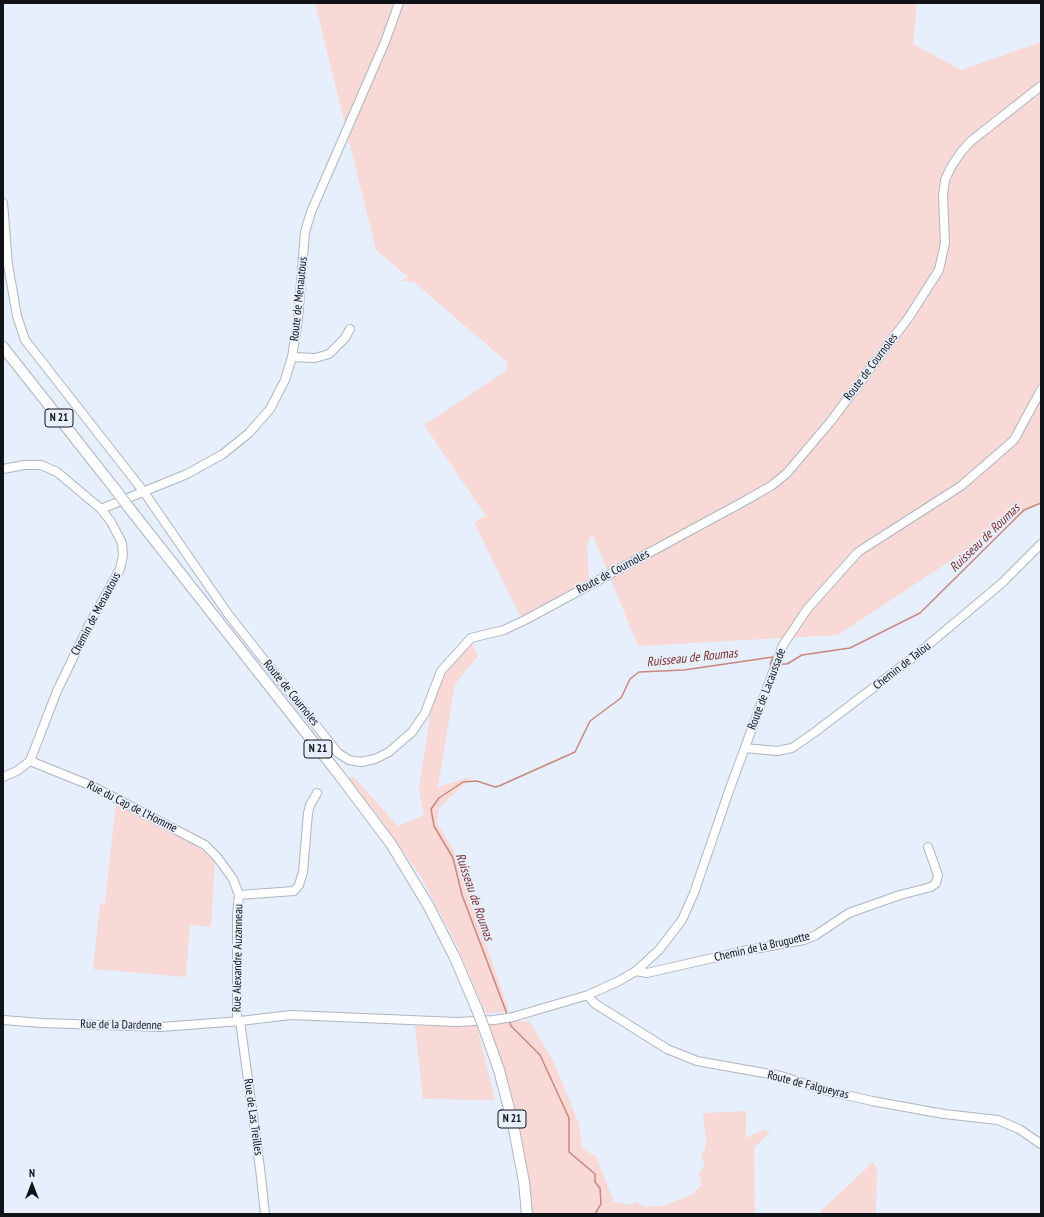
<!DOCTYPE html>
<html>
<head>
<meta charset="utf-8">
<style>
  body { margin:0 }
  #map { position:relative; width:1044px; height:1217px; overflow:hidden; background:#e7effc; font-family:"PT Sans Narrow",sans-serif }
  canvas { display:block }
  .frame { position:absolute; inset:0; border:4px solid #0f1216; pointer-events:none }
  .north { position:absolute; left:12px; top:1165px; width:40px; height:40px; -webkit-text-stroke:3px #e7effc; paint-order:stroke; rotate:0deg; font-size:11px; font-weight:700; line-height:16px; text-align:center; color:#0f1216 }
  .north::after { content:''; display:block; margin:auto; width:14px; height:18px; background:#0f1216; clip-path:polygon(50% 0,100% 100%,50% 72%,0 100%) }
</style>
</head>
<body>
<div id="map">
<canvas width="1044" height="1217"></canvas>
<div class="frame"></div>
<div class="north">N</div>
</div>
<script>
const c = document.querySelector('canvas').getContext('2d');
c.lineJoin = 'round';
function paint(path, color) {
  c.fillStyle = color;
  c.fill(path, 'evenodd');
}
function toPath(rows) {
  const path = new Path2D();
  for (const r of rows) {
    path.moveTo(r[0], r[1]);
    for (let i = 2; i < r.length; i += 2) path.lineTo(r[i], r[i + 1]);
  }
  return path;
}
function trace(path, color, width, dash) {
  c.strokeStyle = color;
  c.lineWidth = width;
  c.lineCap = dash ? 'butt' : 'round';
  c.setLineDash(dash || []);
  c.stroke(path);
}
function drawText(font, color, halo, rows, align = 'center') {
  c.font = font + ' "PT Sans Narrow",sans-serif';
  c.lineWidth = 3.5;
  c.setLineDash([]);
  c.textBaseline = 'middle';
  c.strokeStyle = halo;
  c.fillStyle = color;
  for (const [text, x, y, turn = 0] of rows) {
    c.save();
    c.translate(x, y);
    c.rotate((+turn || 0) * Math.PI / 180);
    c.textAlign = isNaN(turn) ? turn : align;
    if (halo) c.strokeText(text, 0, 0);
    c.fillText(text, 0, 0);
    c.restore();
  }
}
paint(toPath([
  [315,3,917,3,913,44,961,70,1041,42,1041,501,838,635,638,646,592,533,587,546,589,579,521,617,474,522,486,516,424,425,507,370,508,363,414,282,401,281,408,277,376,250],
  [472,644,478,656,455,684,438,787,473,776,439,808,437,823,454,851,509,1011,486,1014,455,942,421,877,377,815,349,780,353,776,398,826,424,815,419,789,432,703,444,670],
  [116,803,198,847,215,861,211,927,190,925,186,977,93,969,100,904,105,903],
  [529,1021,554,1062,579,1124,582,1149,596,1156,614,1202,631,1205,637,1202,644,1207,662,1206,691,1195,702,1185,699,1174,705,1163,701,1155,705,1149,706,1139,703,1113,746,1111,746,1138,764,1129,770,1133,754,1147,755,1214,533,1214,514,1103,488,1022],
  [415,1026,477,1026,495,1100,423,1099],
  [873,1162,877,1168,876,1214,821,1214,821,1211]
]), '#f8d9d5');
trace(toPath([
  [779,664,787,664,802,655,850,648,920,613,1024,510,1041,503],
  [507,1014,462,895,453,858,434,826,431,809,439,798,463,782,477,781,495,787,499,786,575,752,590,721,621,698,630,679,639,672,684,670,773,657,770,664,773,664],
  [509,1020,511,1026,540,1055,569,1118,569,1152,595,1174,595,1182,600,1188,601,1204,595,1214]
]), '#c7887f', 1.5);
const minor = toPath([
  [3,203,8,265,17,316,25,340,144,492,228,614,338,753,349,760,361,762,375,759,389,752,412,732,425,713,441,671,471,638,504,630,527,619,741,503,771,486,787,473,831,421,909,317,939,270,945,243,943,196,945,180,951,167,961,152,971,141,1041,86],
  [292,357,315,358,329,354,345,338,350,329],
  [3,469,24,465,41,465,57,472,101,509,111,522,122,543,123,556,120,569,87,629,57,691,30,761],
  [101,509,187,474,223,454,249,433,270,409,285,380,292,357,298,320,305,232,311,212,385,42,399,3],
  [745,748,777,751,792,748,815,732,915,656,1002,583,1041,544],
  [3,777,17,771,30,761,92,786,205,845,217,857,233,879,239,895,237,916,237,1021],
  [239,895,294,891,299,885,303,872,308,813,310,805,317,793],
  [636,971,647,973,743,951,804,940,816,935,849,913,900,895,931,887,936,883,938,875,928,847],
  [588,995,594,1003,667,1049,697,1061,781,1076,824,1090,872,1101,944,1114,998,1120,1019,1129,1041,1144],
  [3,1020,42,1023,161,1027,240,1021,291,1015,457,1022,494,1020,513,1017,588,995,619,981,636,971,659,950,682,920,694,893,730,788,783,645,808,608,858,552,961,486,1014,440,1041,390],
  [240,1021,260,1168,265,1214]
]);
const major = toPath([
  [3,347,115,489],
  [130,509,340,776,391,844,428,905,455,958,476,1007],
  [484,1028,499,1070,513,1124,524,1182,527,1214]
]);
trace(minor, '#adb5c1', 10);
trace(major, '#adb5c1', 12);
trace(minor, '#fff', 8);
trace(major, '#fff', 10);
const majorBridge = toPath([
  [115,489,130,509],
  [476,1007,484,1028]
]);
trace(majorBridge, '#adb5c1', 12, []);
trace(majorBridge, '#fff', 10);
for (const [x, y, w] of [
  [59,418,28],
  [318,749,28],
  [512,1119,28]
]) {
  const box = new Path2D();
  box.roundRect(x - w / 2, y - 9, w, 18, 3);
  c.fillStyle = '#e7effc';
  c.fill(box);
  trace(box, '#0f1216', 1);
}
drawText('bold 11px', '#0f1216', null, [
  ["N 21",59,418],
  ["N 21",318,749],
  ["N 21",512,1119]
]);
drawText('12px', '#0f1216', '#e7effc', [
  ["Route de Menautous",299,299,-84],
  ["Route de Cournoles",871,367,-53],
  ["Route de Cournoles",613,572,-28],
  ["Chemin de Menautous",96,614,-62],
  ["Chemin de Talou",902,666,-38],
  ["Route de Lacaussade",767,689,-69],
  ["Route de Cournoles",291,693,51],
  ["Rue du Cap de l'Homme",132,807,27],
  ["Chemin de la Bruguette",762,947,-13],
  ["Rue Alexandre Auzanneau",238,958,-89],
  ["Rue de la Dardenne",121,1025,1],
  ["Route de Falgueyras",808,1085,14],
  ["Rue de Las Treilles",253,1117,82]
]);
drawText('italic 13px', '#7d2f29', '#e7effc', [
  ["Ruisseau de Roumas",985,538,-44],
  ["Ruisseau de Roumas",692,658,-6],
  ["Ruisseau de Roumas",474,897,71]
]);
</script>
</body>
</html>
